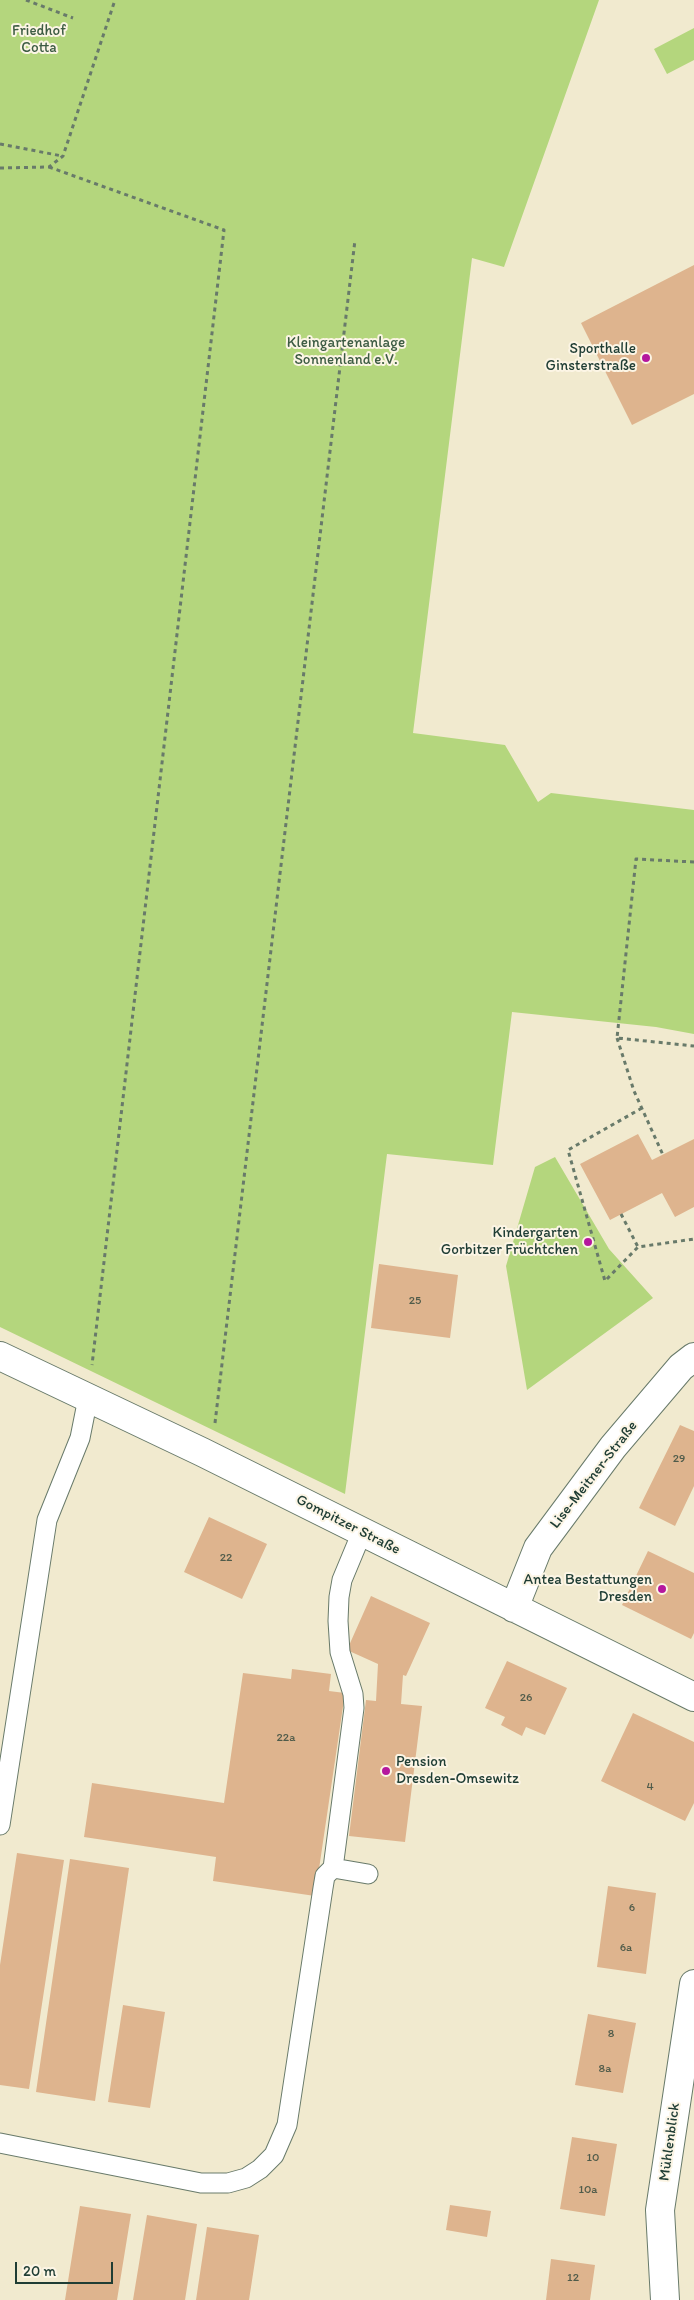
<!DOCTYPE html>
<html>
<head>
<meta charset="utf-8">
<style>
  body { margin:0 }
  #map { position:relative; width:694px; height:2300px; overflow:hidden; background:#f1eacf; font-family:Itim,sans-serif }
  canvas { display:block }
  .scale { position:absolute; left:15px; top:2262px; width:98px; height:22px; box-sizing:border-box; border:2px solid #1f3d34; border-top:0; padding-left:6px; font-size:15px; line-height:18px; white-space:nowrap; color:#1f3d34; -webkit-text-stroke:4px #fcf5e5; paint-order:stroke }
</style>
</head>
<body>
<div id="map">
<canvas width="694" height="2300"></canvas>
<div class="scale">20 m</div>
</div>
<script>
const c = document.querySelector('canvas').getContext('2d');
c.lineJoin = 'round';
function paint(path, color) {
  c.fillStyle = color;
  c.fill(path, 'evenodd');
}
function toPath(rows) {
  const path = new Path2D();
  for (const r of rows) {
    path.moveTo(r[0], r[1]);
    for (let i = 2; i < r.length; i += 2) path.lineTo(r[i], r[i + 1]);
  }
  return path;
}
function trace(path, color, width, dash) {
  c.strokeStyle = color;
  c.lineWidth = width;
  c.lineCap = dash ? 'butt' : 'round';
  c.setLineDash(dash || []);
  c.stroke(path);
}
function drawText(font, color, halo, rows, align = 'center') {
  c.font = font + ' Itim,sans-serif';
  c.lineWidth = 4;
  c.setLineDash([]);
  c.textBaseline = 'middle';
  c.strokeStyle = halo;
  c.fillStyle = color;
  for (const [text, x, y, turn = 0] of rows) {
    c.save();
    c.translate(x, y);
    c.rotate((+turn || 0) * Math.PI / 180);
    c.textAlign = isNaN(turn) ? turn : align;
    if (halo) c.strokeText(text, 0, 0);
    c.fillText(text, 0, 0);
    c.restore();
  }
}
paint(toPath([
  [0,0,599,0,504,267,472,258,413,733,505,745,538,802,551,793,694,810,694,1034,656,1027,512,1012,493,1165,387,1154,345,1494,0,1327],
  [694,28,694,60,667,74,654,49],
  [555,1157,609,1249,653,1298,527,1390,506,1266,535,1167]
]), '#b4d67d');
paint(toPath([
  [694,265,694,394,632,425,581,323],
  [638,1134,652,1160,694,1139,694,1207,675,1217,662,1193,610,1220,580,1164],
  [379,1264,458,1275,450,1338,371,1328],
  [680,1425,694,1431,694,1486,675,1526,639,1508],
  [209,1517,267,1544,242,1599,184,1572],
  [648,1551,694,1573,694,1633,691,1639,622,1605],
  [371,1596,430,1623,406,1676,403,1675,401,1704,422,1706,405,1842,349,1836,366,1700,376,1701,378,1664,347,1650],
  [507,1661,567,1688,545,1735,526,1727,522,1736,501,1725,505,1717,485,1708],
  [292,1669,331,1674,329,1691,345,1693,315,1896,213,1881,216,1857,84,1837,92,1783,224,1803,243,1673,291,1679],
  [633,1713,694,1742,694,1803,685,1821,601,1781],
  [17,1853,64,1860,29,2089,0,2085,0,1965],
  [70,1859,129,1868,95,2101,36,2092],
  [608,1886,656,1893,646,1974,597,1967],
  [123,2005,165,2012,150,2108,108,2102],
  [588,2014,636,2023,623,2093,575,2085],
  [572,2137,617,2144,605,2216,560,2209],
  [450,2205,491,2211,487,2237,446,2230],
  [80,2206,131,2214,117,2300,65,2300],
  [147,2215,197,2224,185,2300,133,2300],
  [207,2227,259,2235,249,2300,196,2300],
  [551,2259,595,2265,590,2300,546,2300]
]), '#deb48e');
const service = toPath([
  [362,1532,342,1580,339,1597,338,1621,340,1652,353,1694,354,1708,333,1868,368,1874],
  [0,1825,47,1520,80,1438,88,1398],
  [0,2143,201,2183,228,2183,246,2178,260,2169,274,2155,287,2125,323,1888,325,1876,333,1868]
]);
const minor = toPath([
  [0,1356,202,1452,694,1697],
  [514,1608,538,1548,613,1447,681,1367,694,1357],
  [665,2300,660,2210,694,1984]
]);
trace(service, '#687a6a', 21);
trace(minor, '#687a6a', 30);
trace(toPath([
  [26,0,73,18],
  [0,144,62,156],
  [49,167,224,230,92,1365],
  [0,168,49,167,63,156,115,0],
  [694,862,636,859,617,1038,694,1046],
  [617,1038,634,1091,663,1155],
  [642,1108,568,1150,605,1281,638,1247,694,1239],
  [621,1214,638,1247],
  [215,1423,355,240]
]), '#687a6a', 3, [4, 4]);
trace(service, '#fff', 19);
trace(minor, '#fff', 28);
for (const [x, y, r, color] of [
  [646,358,5,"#b5179e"],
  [588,1242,5,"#b5179e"],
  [662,1589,5,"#b5179e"],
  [386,1771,5,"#b5179e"]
]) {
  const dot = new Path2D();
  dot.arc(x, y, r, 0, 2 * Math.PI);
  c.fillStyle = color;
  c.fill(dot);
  trace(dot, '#fcf5e5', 2);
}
drawText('12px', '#4f5b4a', null, [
  ["25",415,1301],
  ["29",679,1459],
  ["22",226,1558],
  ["26",526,1698],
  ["22a",286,1738],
  ["4",650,1787],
  ["6",632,1908],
  ["6a",626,1948],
  ["8",611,2034],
  ["8a",605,2069],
  ["10",593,2158],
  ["10a",588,2190],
  ["12",573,2278]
]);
drawText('15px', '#3d5c43', '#fcf5e5', [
  ["Friedhof",39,31],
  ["Cotta",39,48],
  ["Kleingartenanlage",346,343],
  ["Sonnenland e.V.",346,360]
]);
drawText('15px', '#1f3d34', '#fcf5e5', [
  ["Sporthalle",636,349],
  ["Ginsterstraße",636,366],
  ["Kindergarten",578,1233],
  ["Gorbitzer Früchtchen",578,1250],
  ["Antea Bestattungen",652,1580],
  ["Dresden",652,1597],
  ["Pension",396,1762,"left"],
  ["Dresden-Omsewitz",396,1779,"left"]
], 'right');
drawText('15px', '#1f3d34', '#fcf5e5', [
  ["Lise-Meitner-Straße",594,1475,-52],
  ["Gompitzer Straße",348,1525,27],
  ["Mühlenblick",670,2142,-82]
]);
</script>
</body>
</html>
